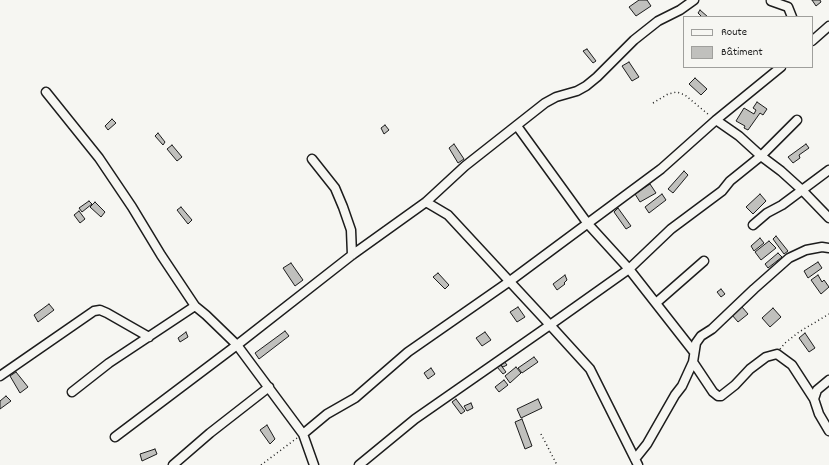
<!DOCTYPE html>
<html>
<head>
<meta charset="utf-8">
<style>
  body { margin:0 }
  #map { position:relative; width:829px; height:465px; overflow:hidden; background:#f6f6f2; font-family:Dekko,sans-serif }
  canvas { display:block }
  .legend { position:absolute; left:683px; top:16px; width:130px; height:52px; box-sizing:border-box; background:#f6f6f2; border:1px solid #9f9f9c; margin:0; padding:5px 7px; list-style:none; font-size:12px; color:#1c1c1c }
  .legend li { display:flex; align-items:center; gap:8px; height:20px }
  .legend b { width:20px; border:1px solid #9f9f9c }
</style>
</head>
<body>
<div id="map">
<canvas width="829" height="465"></canvas>
<ul class="legend">
<li><b style="height:5px;background:#f6f6f2"></b>Route</li>
<li><b style="height:11px;background:#c0c0bd"></b>Bâtiment</li>
</ul>
</div>
<script>
const c = document.querySelector('canvas').getContext('2d');
c.lineJoin = 'round';
function paint(path, color) {
  c.fillStyle = color;
  c.fill(path, 'evenodd');
}
function toPath(rows) {
  const path = new Path2D();
  for (const r of rows) {
    path.moveTo(r[0], r[1]);
    for (let i = 2; i < r.length; i += 2) path.lineTo(r[i], r[i + 1]);
  }
  return path;
}
function trace(path, color, width, dash) {
  c.strokeStyle = color;
  c.lineWidth = width;
  c.lineCap = dash ? 'butt' : 'round';
  c.setLineDash(dash || []);
  c.stroke(path);
}
const building = toPath([
  [639,0,647,0,651,6,636,16,629,7,639,0],
  [812,0,820,0,821,2,816,6,812,0],
  [700,10,708,17,702,17,698,13,700,10],
  [587,49,596,61,593,63,583,51,587,49],
  [629,62,639,77,632,81,622,66,629,62],
  [695,78,707,89,701,95,689,84,695,78],
  [757,102,767,109,763,115,760,113,748,130,744,128,745,126,736,121,744,108,754,114,756,110,753,108,757,102],
  [112,119,116,123,108,130,105,126,112,119],
  [385,125,389,130,384,134,381,128,385,125],
  [158,133,165,142,163,145,155,136,158,133],
  [454,144,464,159,458,163,449,148,454,144],
  [806,144,809,148,799,155,800,158,793,163,788,157,806,144],
  [172,145,182,157,177,161,167,149,172,145],
  [684,171,688,175,673,193,668,189,684,171],
  [650,184,656,193,640,202,635,194,650,184],
  [662,194,666,200,649,213,645,207,662,194],
  [760,194,766,201,753,214,746,207,760,194],
  [89,201,92,204,82,212,79,208,89,201],
  [95,202,105,212,101,217,90,207,95,202],
  [181,207,192,220,188,224,177,210,181,207],
  [618,208,631,226,626,229,614,212,618,208],
  [79,211,85,219,80,223,74,215,79,211],
  [776,236,788,251,784,254,773,239,776,236],
  [760,238,764,243,754,251,751,246,760,238],
  [769,241,776,248,761,260,755,252,769,241],
  [778,253,782,257,768,268,765,264,778,253],
  [818,262,822,268,808,278,804,271,818,262],
  [291,263,303,280,295,286,283,268,291,263],
  [438,273,449,285,445,289,433,277,438,273],
  [565,275,567,280,564,283,565,284,557,290,553,284,565,275],
  [818,275,822,282,824,280,829,287,821,294,811,280,818,275],
  [721,289,725,294,721,297,717,292,721,289],
  [49,304,54,310,38,322,34,315,49,304],
  [518,307,525,317,517,322,510,312,518,307],
  [742,307,748,314,738,322,732,315,742,307],
  [773,308,781,317,770,327,762,318,773,308],
  [285,331,289,336,259,359,255,353,285,331],
  [186,332,188,337,180,342,178,338,186,332],
  [485,332,491,340,482,346,476,338,485,332],
  [805,333,815,348,809,352,799,338,805,333],
  [534,357,538,362,522,373,518,368,534,357],
  [504,361,507,365,503,367,500,364,504,361],
  [500,364,506,372,503,374,497,367,500,364],
  [516,367,521,373,510,383,505,376,516,367],
  [431,368,435,374,428,379,424,373,431,368],
  [16,372,28,387,20,393,10,376,16,372],
  [504,380,508,385,499,392,495,387,504,380],
  [6,396,11,401,0,409,0,401,6,396],
  [456,399,465,411,461,414,452,402,456,399],
  [538,399,542,408,521,418,517,409,538,399],
  [471,403,473,408,467,411,464,406,471,403],
  [522,419,532,446,525,449,515,422,522,419],
  [267,425,275,439,270,444,260,430,267,425],
  [155,449,157,454,142,461,140,454,155,449]
]);
paint(building, '#c0c0bd');
trace(building, '#1c1c1c', 1);
const minor = toPath([
  [772,0,771,1,788,7,792,17],
  [812,41,829,26],
  [46,92,99,158,132,207,161,255,195,306,206,315,237,345,303,434,314,465],
  [716,120,739,136,761,156,781,171,802,190,829,218],
  [517,126,588,224,629,269,671,229,722,191,730,181,761,156,797,120],
  [312,159,335,188,343,207,351,230,352,255],
  [426,202,448,215,550,325,629,269,694,352],
  [753,225,767,213,782,205,829,170],
  [656,303,704,261],
  [693,362,713,392,718,396,721,396,735,385,750,369,766,357,777,354,792,365,814,399,819,414,829,431],
  [0,376,94,311,100,310,107,313,149,337],
  [72,392,109,363,195,306],
  [814,399,817,390,829,380],
  [303,434,327,414,355,398,408,352,510,281,661,169,716,120,781,67],
  [115,437,237,345,352,255,426,202,465,166,545,103,556,97,577,91,586,86,597,77,634,40,658,21,680,10,694,0],
  [635,459,647,444,675,395,682,386,693,362,696,343,701,336,712,329,754,289,789,258,806,250,822,247,829,248],
  [173,465,210,433,269,387],
  [359,465,415,419,550,325,590,369,638,465]
]);
trace(minor, '#1c1c1c', 11);
trace(toPath([
  [653,103,668,94,677,92,685,95,709,115],
  [780,349,785,343,799,332,829,314],
  [541,434,557,465],
  [261,465,297,438]
]), '#1c1c1c', 1.5, [1, 3]);
trace(minor, '#f6f6f2', 8);
</script>
</body>
</html>
